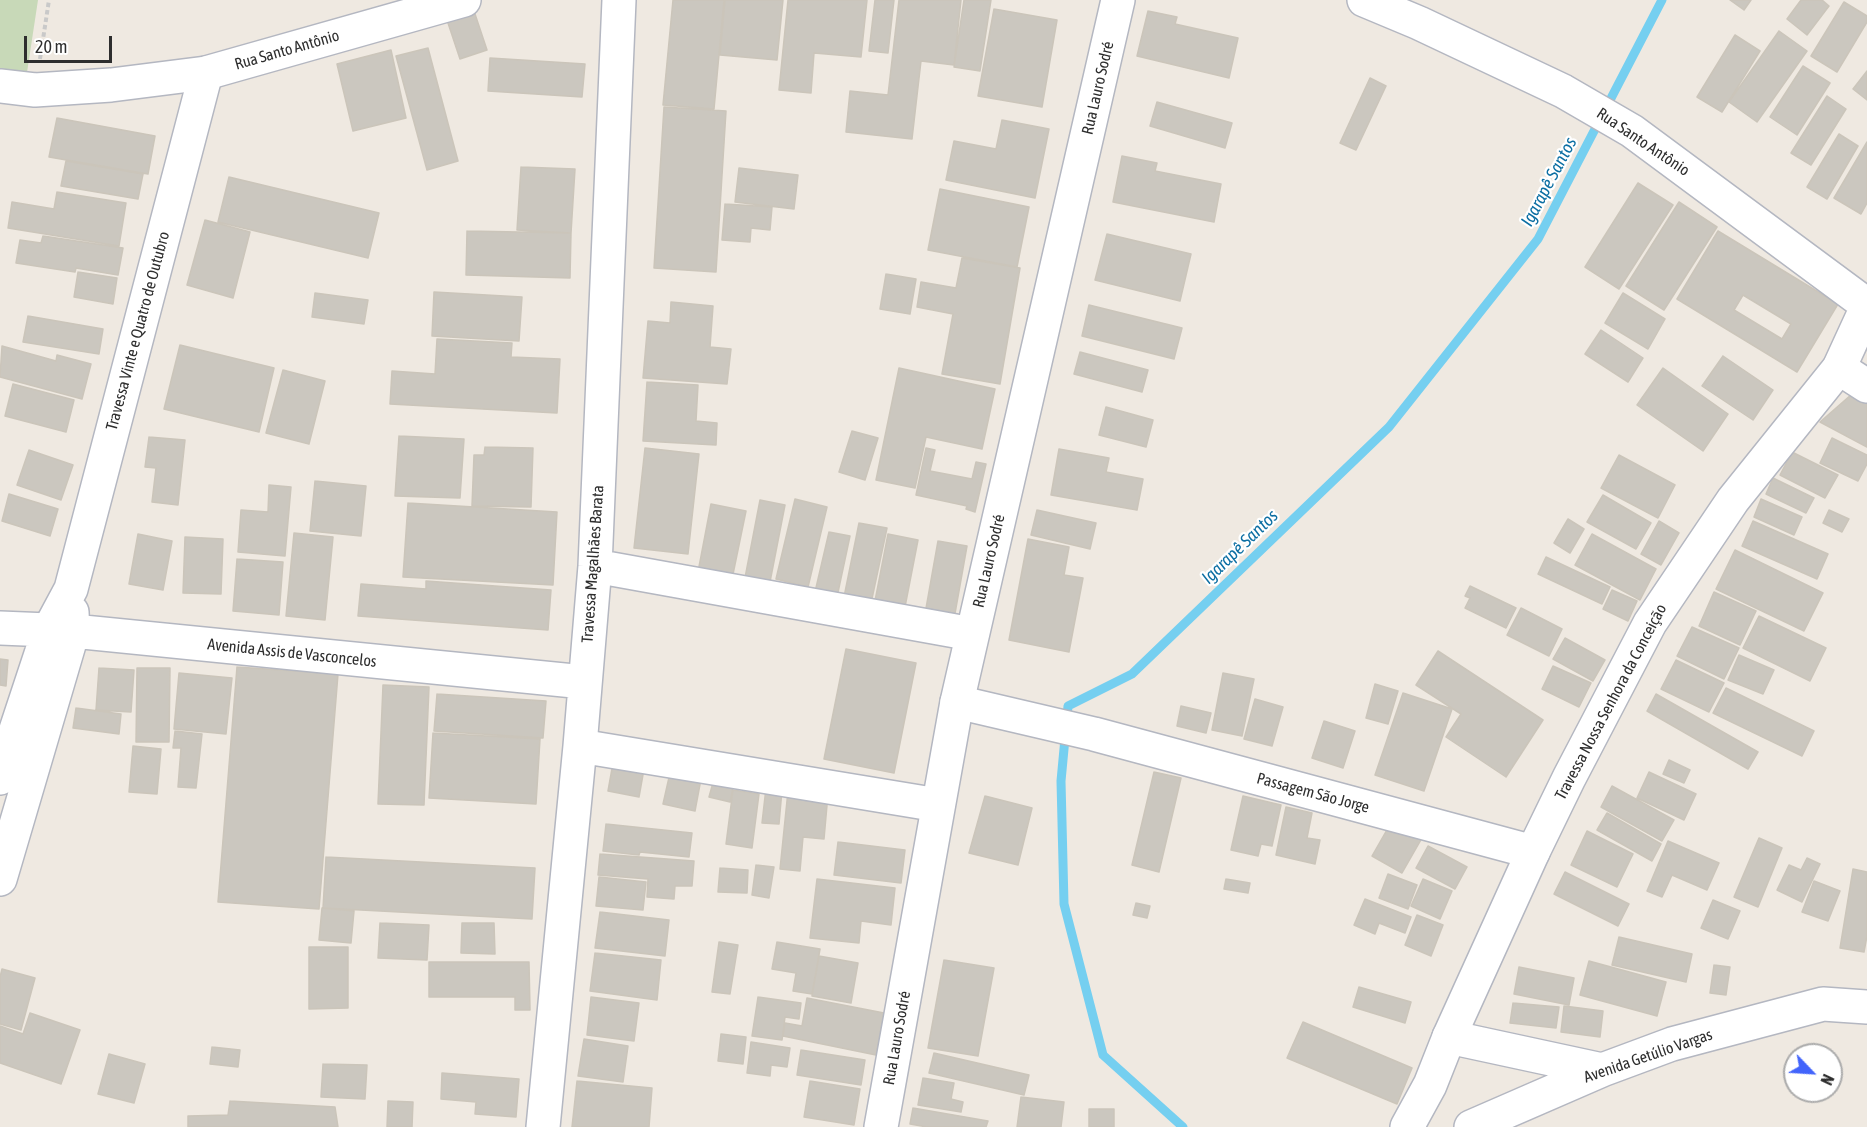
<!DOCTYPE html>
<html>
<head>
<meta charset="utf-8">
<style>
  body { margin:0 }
  #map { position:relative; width:1867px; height:1127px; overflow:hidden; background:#efe9e1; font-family:"Asap Condensed",sans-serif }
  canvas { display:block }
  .north { position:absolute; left:1783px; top:1043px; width:60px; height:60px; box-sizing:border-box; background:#fff; border:2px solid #ababab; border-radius:50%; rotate:115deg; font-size:16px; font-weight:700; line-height:24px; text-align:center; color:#2e2e2e }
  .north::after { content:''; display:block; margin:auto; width:21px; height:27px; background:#4264fb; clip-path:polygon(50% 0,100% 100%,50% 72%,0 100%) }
  .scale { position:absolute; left:24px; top:36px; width:88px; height:27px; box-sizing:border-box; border:3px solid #2e2e2e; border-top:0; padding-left:8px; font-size:18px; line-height:21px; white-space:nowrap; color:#2e2e2e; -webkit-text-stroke:4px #fff; paint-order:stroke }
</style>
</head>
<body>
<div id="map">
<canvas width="1867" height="1127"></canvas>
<div class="north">N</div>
<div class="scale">20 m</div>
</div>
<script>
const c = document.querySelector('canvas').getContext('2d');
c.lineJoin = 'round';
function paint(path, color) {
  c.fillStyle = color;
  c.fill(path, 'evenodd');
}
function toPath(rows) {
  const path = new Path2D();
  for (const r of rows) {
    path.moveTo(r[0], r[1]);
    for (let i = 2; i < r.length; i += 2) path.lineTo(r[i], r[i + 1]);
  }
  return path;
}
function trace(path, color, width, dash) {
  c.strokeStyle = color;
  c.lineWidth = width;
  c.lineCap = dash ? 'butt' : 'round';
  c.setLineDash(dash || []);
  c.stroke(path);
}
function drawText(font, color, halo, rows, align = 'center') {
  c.font = font + ' "Asap Condensed",sans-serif';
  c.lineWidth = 4.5;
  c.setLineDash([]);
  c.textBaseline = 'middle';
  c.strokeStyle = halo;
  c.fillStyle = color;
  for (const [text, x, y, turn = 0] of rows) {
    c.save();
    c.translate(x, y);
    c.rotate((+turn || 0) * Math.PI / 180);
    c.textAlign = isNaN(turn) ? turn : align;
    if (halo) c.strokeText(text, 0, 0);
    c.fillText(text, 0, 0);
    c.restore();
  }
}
paint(toPath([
  [0,0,38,0,26,79,0,75]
]), '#c8d9b8');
trace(toPath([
  [1183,1127,1103,1055,1064,904,1061,781,1068,706,1132,674,1389,427,1538,239,1662,0]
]), '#75cff0', 9);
const building = toPath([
  [673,0,724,0,714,109,663,105,673,0],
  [725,0,783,0,777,60,720,55,725,0],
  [788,0,867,0,861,57,814,53,811,93,779,90,788,0],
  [875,0,894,0,888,53,869,51,875,0],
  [899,0,961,0,954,65,921,61,912,139,846,132,850,91,888,95,899,0],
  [964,0,991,0,980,71,954,67,964,0],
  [1730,0,1751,0,1744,10,1730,0],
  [1801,0,1822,0,1829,6,1807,35,1787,19,1801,0],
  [1844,2,1867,16,1867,22,1837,72,1811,56,1844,2],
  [994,9,1057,20,1042,107,978,96,994,9],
  [474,11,487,50,460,59,447,20,474,11],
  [1148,11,1177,17,1175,24,1238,38,1229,78,1137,56,1148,11],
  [1779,31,1807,51,1757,122,1729,102,1779,31],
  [1735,35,1760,51,1722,112,1697,97,1735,35],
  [428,48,458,161,427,170,396,56,428,48],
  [391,50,406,118,353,131,337,64,391,50],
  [490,58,585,64,582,97,488,91,490,58],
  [1803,66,1830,83,1797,135,1770,117,1803,66],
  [1867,71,1867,100,1853,89,1867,71],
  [1370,78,1386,86,1356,150,1340,143,1370,78],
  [1827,96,1846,109,1811,165,1791,153,1827,96],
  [1157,102,1232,123,1225,148,1150,126,1157,102],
  [664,107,726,111,716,272,654,268,664,107],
  [57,118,155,136,148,174,49,157,57,118],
  [1002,120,1049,129,1035,198,946,180,954,141,996,149,1002,120],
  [1839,134,1858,146,1827,199,1807,187,1839,134],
  [1867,142,1867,203,1861,214,1834,198,1867,142],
  [1122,156,1157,163,1155,171,1221,184,1214,222,1113,202,1122,156],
  [66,161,143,174,138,199,61,186,66,161],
  [521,167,575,169,571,233,517,230,521,167],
  [739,168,798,175,794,209,735,202,739,168],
  [229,177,379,213,368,258,218,222,229,177],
  [1638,183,1673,205,1619,289,1585,267,1638,183],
  [940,189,1029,207,1017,267,928,250,940,189],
  [57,192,126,203,119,246,8,228,12,202,54,209,57,192],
  [1679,202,1717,227,1664,310,1626,286,1679,202],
  [725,204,772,207,770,230,751,228,750,242,722,240,725,204],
  [205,220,250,232,233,298,187,285,205,220],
  [467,231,571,233,570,278,466,275,467,231],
  [1718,231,1838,304,1797,372,1677,299,1718,231],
  [1743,295,1791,324,1782,339,1734,310,1743,295],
  [1107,234,1191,254,1180,301,1095,280,1107,234],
  [43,236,123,248,118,275,76,268,75,272,16,263,20,240,41,243,43,236],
  [962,258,1020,268,1000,384,942,374,953,314,917,307,921,282,956,288,962,258],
  [78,272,117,278,113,304,74,297,78,272],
  [886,274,916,279,910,314,880,309,886,274],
  [434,292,522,297,519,341,432,336,434,292],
  [315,293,368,300,364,324,312,317,315,293],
  [1623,293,1665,319,1648,349,1605,323,1623,293],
  [671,302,713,306,710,347,731,349,727,384,643,378,648,321,670,323,671,302],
  [1089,305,1182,328,1174,359,1082,336,1089,305],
  [28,316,103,329,99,354,23,342,28,316],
  [1601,330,1643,358,1628,382,1585,354,1601,330],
  [437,339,512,343,511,357,560,359,557,413,390,404,392,371,435,374,437,339],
  [180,345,274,368,259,432,164,409,180,345],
  [2,346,56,361,57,355,91,364,82,399,0,377,2,346],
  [1080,352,1148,370,1142,392,1074,374,1080,352],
  [1723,356,1773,390,1753,420,1702,386,1723,356],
  [899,368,995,389,982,449,926,437,915,488,876,480,899,368],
  [1663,368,1728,414,1703,451,1637,405,1663,368],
  [283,370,325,381,309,444,266,433,283,370],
  [647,382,698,385,696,421,717,423,716,445,643,441,647,382],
  [13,384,74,400,66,432,5,416,13,384],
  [1852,394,1867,401,1867,447,1820,422,1852,394],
  [1106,407,1153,420,1146,447,1099,435,1106,407],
  [852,431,878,438,865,480,839,472,852,431],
  [399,436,464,439,460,498,395,496,399,436],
  [149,437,185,440,178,505,152,502,156,468,145,467,149,437],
  [1832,438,1867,455,1867,464,1858,481,1820,463,1832,438],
  [485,447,533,448,531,507,472,506,474,455,484,455,485,447],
  [645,448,699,454,688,554,634,548,645,448],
  [926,448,935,450,930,471,972,479,976,462,986,464,975,512,966,509,967,506,916,495,926,448],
  [1059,449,1109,458,1106,472,1143,479,1137,510,1051,495,1059,449],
  [29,450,73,465,61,500,17,485,29,450],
  [1792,452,1838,475,1825,498,1780,475,1792,452],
  [1619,455,1675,485,1658,518,1601,488,1619,455],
  [1773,478,1814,498,1806,513,1766,494,1773,478],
  [315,481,366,486,361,536,310,531,315,481],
  [269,485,291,487,285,556,238,552,241,510,268,512,269,485],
  [9,494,58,509,50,536,2,521,9,494],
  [1603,495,1651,523,1636,549,1587,522,1603,495],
  [795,499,827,507,808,587,776,579,795,499],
  [1761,499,1802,517,1794,535,1754,517,1761,499],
  [760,500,785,505,769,587,744,583,760,500],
  [408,503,557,512,553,585,403,577,408,503],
  [711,504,746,511,732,579,698,572,711,504],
  [1037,510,1096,523,1090,549,1031,535,1037,510],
  [1829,510,1849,519,1842,532,1823,523,1829,510],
  [1568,519,1584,529,1570,553,1554,543,1568,519],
  [1659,521,1679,533,1661,565,1641,554,1659,521],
  [1753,521,1828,554,1817,579,1742,546,1753,521],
  [859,523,887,528,870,608,843,602,859,523],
  [829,532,850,536,837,597,815,592,829,532],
  [294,533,333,537,325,620,286,616,294,533],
  [138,534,172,541,163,590,129,584,138,534],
  [888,534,918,540,904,612,874,606,888,534],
  [1592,534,1656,569,1640,600,1575,565,1592,534],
  [185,537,223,539,221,594,183,593,185,537],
  [1028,539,1069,547,1064,575,1083,578,1069,652,1009,640,1028,539],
  [938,541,967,546,954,619,925,614,938,541],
  [1735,550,1823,593,1804,631,1716,589,1735,550],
  [1546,557,1610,587,1602,604,1538,574,1546,557],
  [237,559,283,562,279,615,233,611,237,559],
  [426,581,551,590,548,630,358,616,361,584,426,589,426,581],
  [1470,586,1516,608,1506,628,1465,608,1470,598,1465,596,1470,586],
  [1612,590,1637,601,1628,621,1603,609,1612,590],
  [1714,592,1756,611,1740,645,1699,626,1714,592],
  [1521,608,1562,629,1549,656,1507,635,1521,608],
  [1759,616,1826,648,1810,681,1743,648,1759,616],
  [1692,627,1739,648,1724,679,1677,656,1692,627],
  [1565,638,1605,660,1593,681,1553,659,1565,638],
  [846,649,916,663,894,773,824,759,846,649],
  [1438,651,1543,720,1506,777,1446,737,1461,714,1416,685,1438,651],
  [1739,655,1774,670,1763,694,1728,680,1739,655],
  [0,659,8,660,6,686,0,685,0,659],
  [1676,660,1724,683,1709,712,1661,689,1676,660],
  [1553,666,1591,683,1579,707,1542,689,1553,666],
  [237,667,338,674,319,909,218,902,237,667],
  [99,668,134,670,131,712,96,710,99,668],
  [137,668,170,668,169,742,136,742,137,668],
  [179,673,232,678,226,734,174,729,179,673],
  [1223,673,1254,679,1242,736,1212,730,1223,673],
  [1375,684,1398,691,1388,724,1366,718,1375,684],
  [383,685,429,687,424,805,378,804,383,685],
  [1726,688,1814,731,1802,756,1713,713,1726,688],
  [1403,693,1452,709,1424,791,1375,775,1403,693],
  [437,694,546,701,543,738,434,731,437,694],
  [1656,694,1758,752,1748,769,1647,711,1656,694],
  [1255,699,1283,707,1272,746,1244,739,1255,699],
  [1181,706,1211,713,1206,733,1177,726,1181,706],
  [76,708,121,714,119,734,73,728,76,708],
  [1324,721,1355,731,1343,768,1312,758,1324,721],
  [175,731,202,734,196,788,178,787,181,748,173,748,175,731],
  [433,733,540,739,536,804,429,798,433,733],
  [133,746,161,749,157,794,129,792,133,746],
  [1669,760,1690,770,1684,783,1663,774,1669,760],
  [613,763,644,769,639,797,608,791,613,763],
  [1154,772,1181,778,1159,872,1132,865,1154,772],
  [1649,772,1696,794,1684,820,1637,798,1649,772],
  [670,773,701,779,695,811,663,804,670,773],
  [714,779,734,783,730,802,709,797,714,779],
  [1612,786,1674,820,1662,841,1601,807,1612,786],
  [766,788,782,790,779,824,762,823,766,788],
  [733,790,759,794,752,848,726,844,733,790],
  [788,791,828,794,824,839,803,837,800,871,780,869,788,791],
  [985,796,1032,808,1018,865,969,853,985,796],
  [1243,796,1281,805,1272,846,1261,844,1258,856,1231,850,1243,796],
  [1286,807,1312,813,1307,838,1320,840,1315,864,1276,855,1286,807],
  [1607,813,1661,844,1652,861,1597,830,1607,813],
  [1392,821,1422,838,1402,873,1372,856,1392,821],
  [606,824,692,833,689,857,640,852,639,855,603,851,606,824],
  [1587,831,1633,854,1617,887,1571,865,1587,831],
  [1759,838,1782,848,1758,907,1734,897,1759,838],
  [1668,841,1719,863,1707,890,1672,875,1662,897,1647,891,1668,841],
  [838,842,905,850,901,883,834,875,838,842],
  [1428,846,1467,867,1455,889,1416,868,1428,846],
  [600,854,694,861,692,886,675,886,674,899,647,897,648,879,598,875,600,854],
  [326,857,535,868,532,919,323,908,326,857],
  [1807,858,1820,864,1802,902,1777,890,1789,865,1801,870,1807,858],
  [756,865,774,867,769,898,752,895,756,865],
  [720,868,748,870,747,893,718,892,720,868],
  [1853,869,1867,872,1867,936,1864,952,1840,948,1853,869],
  [1565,872,1629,904,1618,926,1554,894,1565,872],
  [1388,874,1417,885,1408,909,1379,898,1388,874],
  [599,877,646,882,643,910,596,906,599,877],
  [817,879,895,888,891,925,861,921,859,943,810,938,817,879],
  [1226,879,1250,883,1248,893,1224,889,1226,879],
  [1423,879,1452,891,1440,919,1411,906,1423,879],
  [1814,881,1840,891,1828,921,1802,912,1814,881],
  [1365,899,1411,917,1405,933,1379,923,1375,934,1354,925,1365,899],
  [1713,900,1740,911,1728,939,1701,928,1713,900],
  [1136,903,1150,906,1147,918,1133,915,1136,903],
  [322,908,354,911,351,943,319,940,322,908],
  [600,912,669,920,665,956,595,948,600,912],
  [1417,915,1443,925,1431,956,1405,945,1417,915],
  [380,923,429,925,427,960,378,958,380,923],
  [462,923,494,923,495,954,461,953,462,923],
  [1619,937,1692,954,1686,982,1612,965,1619,937],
  [719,942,738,945,730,994,712,992,719,942],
  [777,942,820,949,812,994,793,991,796,973,772,969,777,942],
  [309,947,348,947,348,1008,309,1009,309,947],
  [595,953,661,960,657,1000,590,991,595,953],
  [819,956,858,963,851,1003,812,996,819,956],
  [944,960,994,968,978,1056,928,1048,944,960],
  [1589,961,1666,982,1657,1016,1580,995,1589,961],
  [429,962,529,962,530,1010,515,1010,515,997,429,997,429,962],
  [1714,965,1730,967,1726,995,1710,993,1714,965],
  [1519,967,1574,978,1569,1005,1514,994,1519,967],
  [2,969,35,978,21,1030,0,1024,0,977,2,969],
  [1359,987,1411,1002,1405,1023,1353,1007,1359,987],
  [591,997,639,1003,634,1041,587,1035,591,997],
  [758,997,801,1003,799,1019,785,1017,782,1040,752,1036,758,997],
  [807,998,884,1013,876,1055,783,1036,785,1023,802,1026,807,998],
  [1513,1003,1559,1007,1556,1028,1510,1023,1513,1003],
  [1564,1006,1603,1011,1600,1037,1561,1032,1564,1006],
  [30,1013,80,1030,61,1084,0,1063,0,1026,23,1034,30,1013],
  [1303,1022,1412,1068,1397,1104,1287,1058,1303,1022],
  [721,1034,746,1037,743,1064,718,1061,721,1034],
  [584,1039,628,1046,623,1082,578,1076,584,1039],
  [751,1042,790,1048,787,1067,771,1065,770,1076,747,1073,751,1042],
  [212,1047,240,1050,238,1067,210,1064,212,1047],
  [801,1050,865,1060,861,1085,797,1075,801,1050],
  [934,1053,1029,1075,1024,1095,929,1073,934,1053],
  [109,1054,145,1064,134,1103,98,1094,109,1054],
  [323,1064,367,1065,365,1099,321,1097,323,1064],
  [442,1073,519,1079,516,1117,475,1114,476,1102,441,1099,442,1073],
  [923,1078,954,1083,951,1099,963,1102,961,1112,918,1105,923,1078],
  [577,1081,652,1088,649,1127,572,1127,577,1081],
  [810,1081,860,1089,854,1125,804,1117,810,1081],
  [1021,1097,1064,1102,1061,1127,1017,1127,1021,1097],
  [230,1101,335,1107,338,1127,188,1127,188,1116,228,1115,230,1101],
  [388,1101,413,1102,412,1127,387,1127,388,1101],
  [913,1108,988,1121,986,1127,927,1127,910,1124,913,1108],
  [1089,1109,1114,1109,1114,1127,1089,1127,1089,1109]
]);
paint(building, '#cbc7bf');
trace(building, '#cbc5ba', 1.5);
const street = toPath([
  [1839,368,1867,386],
  [595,566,972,634],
  [0,628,73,631,584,682],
  [957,702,1094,734,1533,852],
  [580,746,938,805],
  [0,778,49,630,71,589,206,73],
  [0,879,73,631,72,612],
  [1449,1037,1602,1070],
  [543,1127,580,746,595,566,619,0],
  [1471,1127,1602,1070,1672,1044,1823,1004,1867,1007]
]);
const secondary = toPath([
  [1364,0,1419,23,1563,91,1632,131,1867,305],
  [0,86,35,90,111,85,206,73,464,0],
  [881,1127,957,702,1118,0],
  [1407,1127,1430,1085,1449,1037,1533,852,1569,778,1650,623,1733,500,1839,368,1867,307]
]);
trace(street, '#b4b7c1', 36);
trace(secondary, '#b4b7c1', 36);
trace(toPath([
  [40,59,49,0]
]), '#c9c9c9', 4, [4.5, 3]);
trace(street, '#fff', 33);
trace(secondary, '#fff', 33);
drawText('16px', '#2e2e2e', '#fff', [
  ["Rua Santo Antônio",287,50,-16],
  ["Rua Lauro Sodré",1098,88,-77],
  ["Rua Santo Antônio",1643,142,34],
  ["Travessa Vinte e Quatro de Outubro",138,331,-75],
  ["Rua Lauro Sodré",989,561,-77],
  ["Travessa Magalhães Barata",593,564,-86],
  ["Avenida Assis de Vasconcelos",292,653,6],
  ["Travessa Nossa Senhora da Conceição",1611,702,-62],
  ["Passagem São Jorge",1313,793,15],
  ["Rua Lauro Sodré",897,1038,-80],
  ["Avenida Getúlio Vargas",1648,1056,-19]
]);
drawText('italic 18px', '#0d6fa3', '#fff', [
  ["Igarapê Santos",1549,182,-62],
  ["Igarapê Santos",1240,547,-44]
]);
</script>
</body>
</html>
